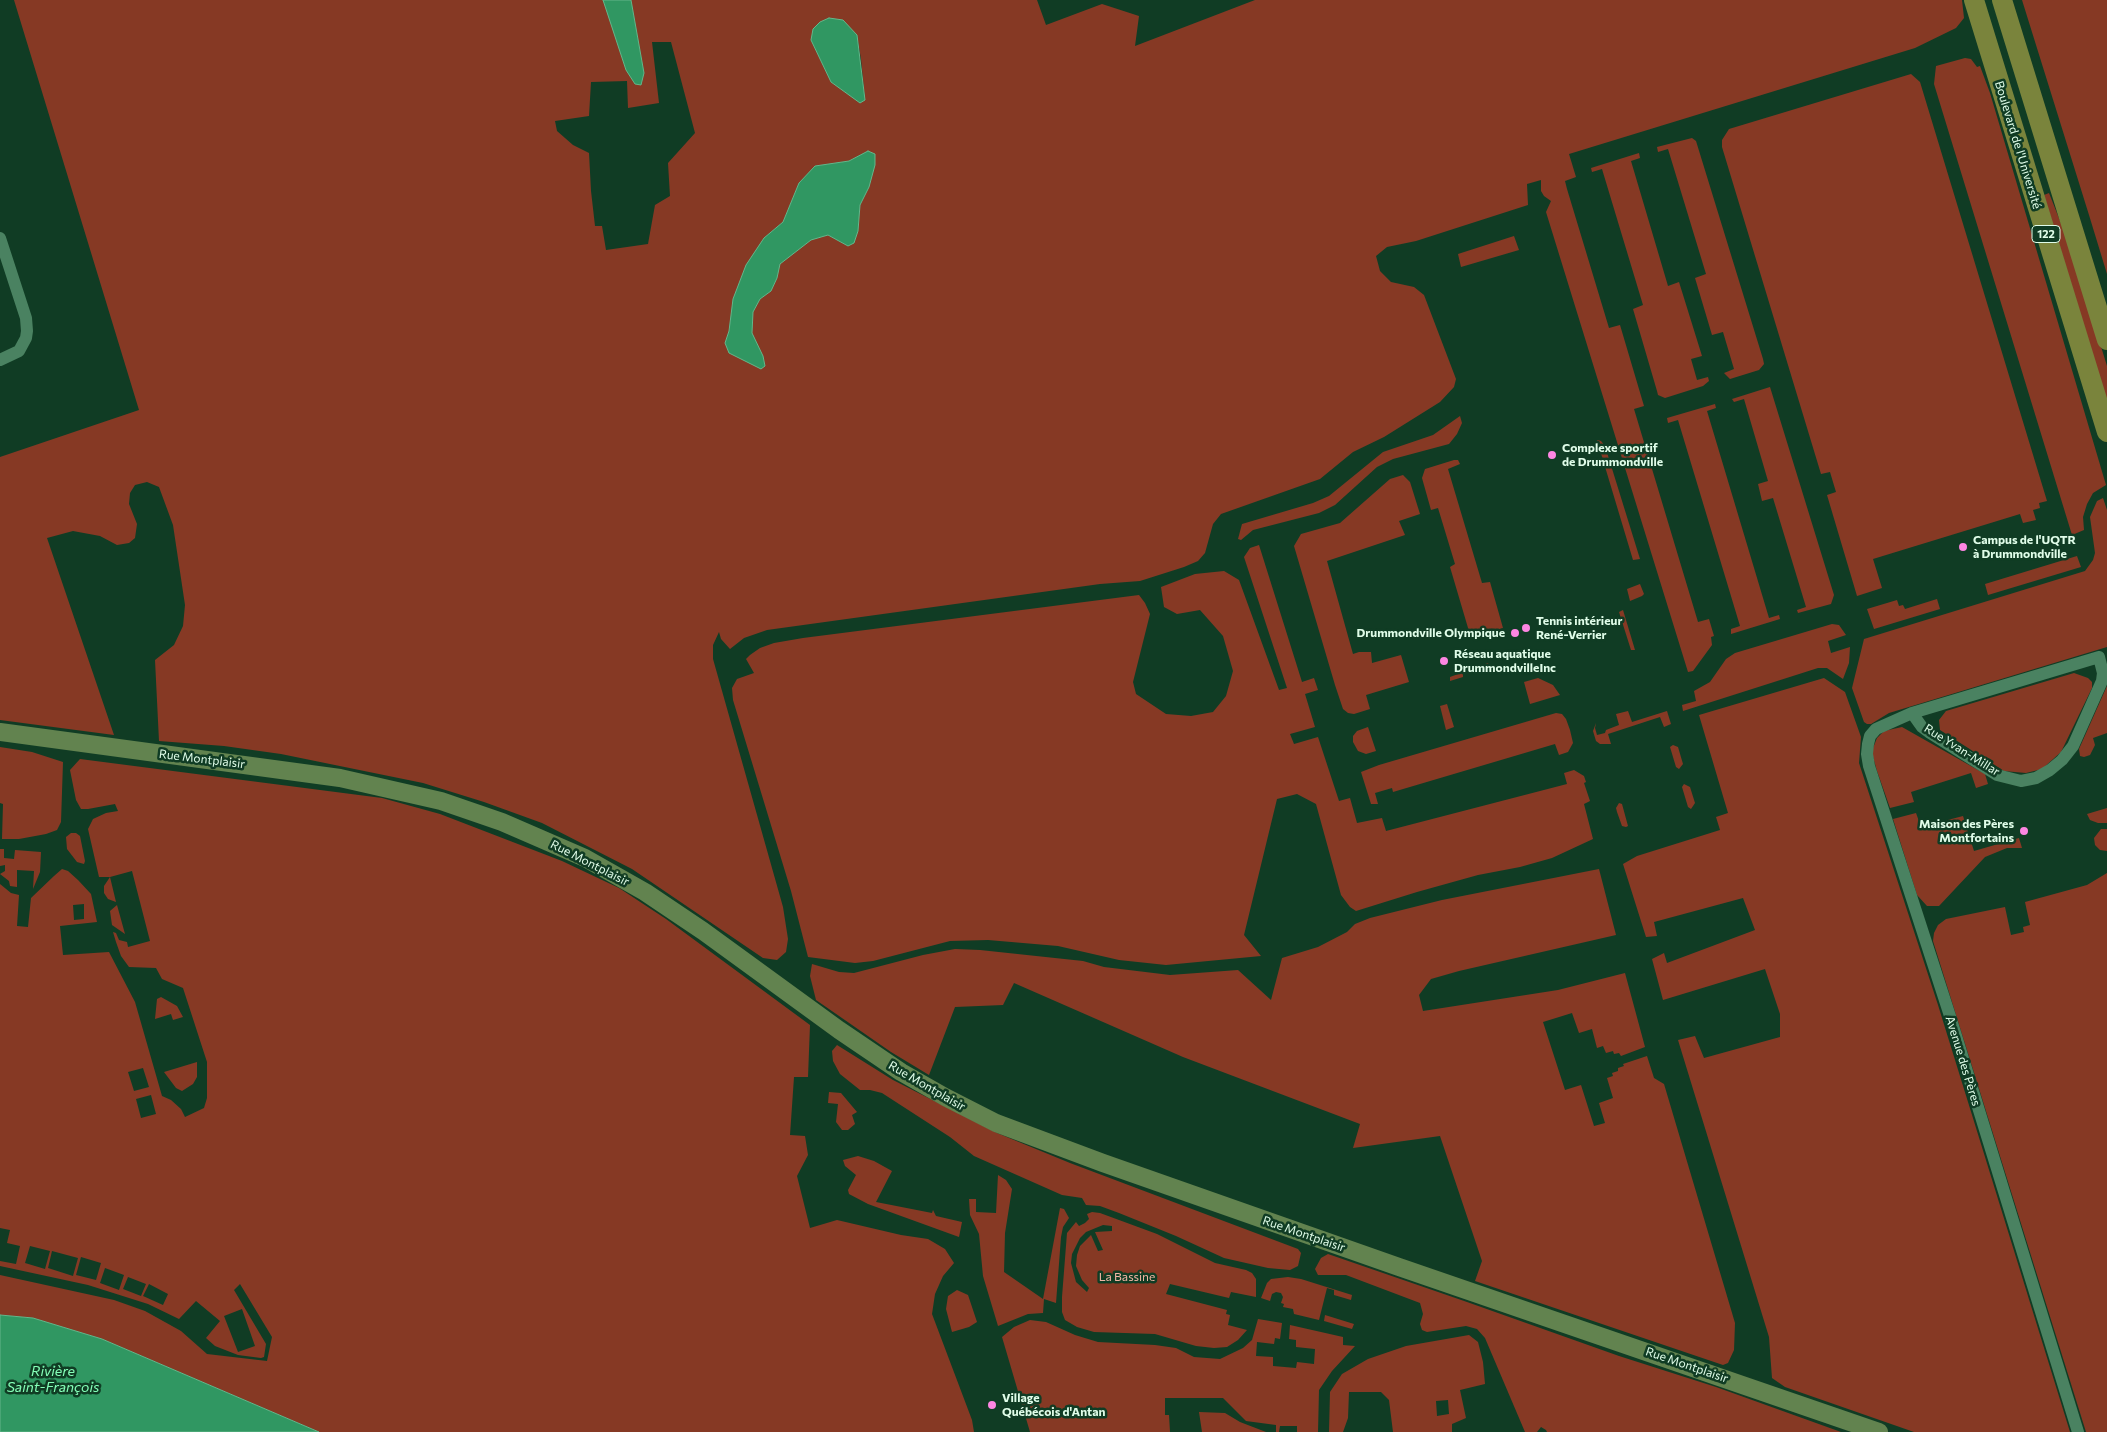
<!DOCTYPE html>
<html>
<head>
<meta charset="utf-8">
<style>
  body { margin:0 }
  canvas { display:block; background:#103c24 }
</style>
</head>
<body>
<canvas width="2107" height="1432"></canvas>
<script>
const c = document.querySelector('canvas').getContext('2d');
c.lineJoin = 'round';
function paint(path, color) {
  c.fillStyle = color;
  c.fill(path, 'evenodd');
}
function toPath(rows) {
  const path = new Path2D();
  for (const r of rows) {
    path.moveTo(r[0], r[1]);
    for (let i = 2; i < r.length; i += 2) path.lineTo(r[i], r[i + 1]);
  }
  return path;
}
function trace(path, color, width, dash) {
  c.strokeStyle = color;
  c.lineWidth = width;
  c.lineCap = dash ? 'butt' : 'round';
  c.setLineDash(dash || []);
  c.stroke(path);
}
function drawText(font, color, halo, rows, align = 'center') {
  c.font = font + ' Commissioner,sans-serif';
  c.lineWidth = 5;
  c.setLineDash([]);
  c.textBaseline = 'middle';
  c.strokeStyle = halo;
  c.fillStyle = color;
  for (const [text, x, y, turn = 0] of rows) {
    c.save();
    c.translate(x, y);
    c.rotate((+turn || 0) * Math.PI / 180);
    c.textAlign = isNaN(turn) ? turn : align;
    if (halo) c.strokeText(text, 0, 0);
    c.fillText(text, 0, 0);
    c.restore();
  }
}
paint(toPath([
  [14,0,603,0,641,85,644,73,631,0,1037,0,1046,25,1102,4,1139,16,1135,46,1255,0,1962,0,1964,18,1956,28,1915,48,1569,154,1576,177,1565,181,1567,189,1609,328,1620,325,1644,406,1634,409,1698,622,1709,619,1714,636,1711,637,1712,645,1693,671,1688,672,1546,212,1551,201,1544,196,1541,191,1541,180,1527,184,1528,205,1416,241,1387,247,1376,256,1380,271,1391,282,1414,287,1424,295,1456,379,1454,387,1440,402,1384,437,1353,452,1320,479,1221,514,1213,524,1205,553,1198,561,1184,567,1140,581,1100,584,767,630,744,638,730,649,721,639,719,632,713,645,713,659,783,907,788,939,786,952,777,960,763,958,632,869,542,823,484,802,423,783,281,754,224,746,159,741,155,660,174,645,183,626,185,605,173,525,159,487,147,482,135,485,130,493,129,504,137,524,135,538,129,543,117,545,100,536,73,531,47,538,114,735,0,720,0,457,139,410],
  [857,35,861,59,865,100,831,82,811,40],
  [652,42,671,42,695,133,668,163,670,196,655,205,648,244,606,250,602,226,595,226,591,191,589,153,573,145,557,131,555,121,589,116,591,82,627,81,628,108,659,103],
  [868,151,869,187,860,205,858,231,848,246,828,235,811,240,779,264,777,278,771,291,760,299,753,312,752,333,729,331,733,300,764,238,783,222,799,183,815,166,849,161],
  [2022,0,2107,0,2107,274,2089,215],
  [1965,58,1971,59,1977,67,1980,66,1990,93,2106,485,2093,493,2087,504,2083,517,2084,530,2072,535,1934,84,1936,66],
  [1911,74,1920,82,2047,501,2039,503,2040,508,2033,510,2036,520,2023,523,2020,514,1873,559,1882,588,1857,596,1827,495,1836,492,1830,472,1821,474,1722,147,1722,140,1729,129],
  [1692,138,1696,141,1763,359,1764,364,1759,370,1730,379,1724,373,1734,369,1723,332,1712,335,1695,278,1706,274,1668,149,1658,152,1657,147],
  [1639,153,1640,158,1631,161,1668,286,1679,282,1702,356,1691,359,1697,380,1708,377,1709,381,1703,386,1665,398,1658,395,1657,391,1633,309,1643,305,1602,169,1592,172,1591,168],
  [2049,193,2070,246,2107,366,2107,401,2044,195],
  [1514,236,1519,250,1461,267,1458,254],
  [1770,387,1834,595,1831,604,1798,613,1797,610,1806,607,1773,498,1762,501,1758,484,1768,481,1744,399,1734,402,1732,399],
  [1715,404,1716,408,1707,411,1769,618,1779,615,1780,619,1731,634,1731,629,1740,626,1678,420,1668,423,1667,418],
  [1460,416,1462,423,1457,434,1449,444,1393,459,1377,467,1335,505,1319,513,1253,530,1241,540,1238,539,1242,524,1313,503,1329,496,1383,452,1433,435],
  [1597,440,1601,441,1605,446,1640,559,1633,560],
  [1454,460,1458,460,1460,464,1448,469,1482,583,1490,582,1503,628,1471,638,1450,567,1455,564,1438,508,1431,510,1422,478,1425,469],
  [1403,475,1410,482,1420,514,1399,521,1405,535,1327,561,1353,654,1359,652,1371,652,1372,663,1401,655,1409,682,1366,695,1370,709,1354,714,1348,713,1343,709,1335,685,1294,546,1301,534,1340,523,1390,479],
  [2103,498,2107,510,2107,647,1889,713,1871,724,1867,724,1864,722,1852,688,1864,639,2085,571,2093,560,2095,553,2090,517,2097,501],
  [1259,545,1302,682,1314,678,1318,690,1305,694,1315,727,1290,734,1294,744,1318,737,1339,801,1350,798,1357,823,1382,818,1386,831,1567,784,1564,773,1574,770,1584,776,1586,782,1584,783,1590,801,1584,804,1593,839,1552,858,1520,867,1478,875,1417,892,1356,911,1350,907,1341,895,1316,804,1297,794,1277,799,1244,935,1261,956,1166,965,1119,960,1058,946,988,940,950,941,873,961,855,963,808,957,791,891,733,700,732,688,737,679,754,673,746,659,750,655,760,648,774,643,803,638,1139,595,1145,603,1150,614,1133,682,1136,694,1166,714,1191,716,1213,712,1226,696,1233,671,1223,636,1200,610,1177,614,1164,607,1161,587,1195,574,1224,571,1239,580,1279,690,1287,688,1244,557,1250,548],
  [2077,556,2081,567,1988,595,1985,584],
  [1640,584,1644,594,1642,596,1630,601,1627,589],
  [1937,599,1940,609,1874,629,1867,609,1897,600,1899,606,1903,605,1905,609],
  [1623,610,1635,650,1631,650,1619,612],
  [1832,624,1839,625,1846,635,1828,641,1831,653,1850,647,1849,663,1843,679,1827,668,1818,668,1683,711,1682,705,1696,701,1694,691,1710,682,1726,659,1735,653],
  [1488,663,1490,669,1477,673,1476,670,1463,674,1463,677,1450,681,1450,677],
  [2074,673,2088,678,2092,682,2092,688,2061,752,2042,769,2026,773,2004,771,1940,730,1939,720,1946,711],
  [1538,678,1553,685,1560,695,1530,704,1524,682],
  [1824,678,1845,692,1861,737,1859,763,1938,1005,2070,1432,1914,1432,1785,1387,1772,1378,1769,1337,1678,1040,1695,1036,1704,1058,1780,1037,1780,1014,1765,969,1663,1000,1652,959,1664,953,1667,963,1755,930,1743,898,1654,922,1657,936,1646,937,1623,864,1637,856,1720,830,1716,817,1728,813,1699,715],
  [2107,686,2107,733,2093,738,2095,745,2090,755,2084,757,2080,756,2079,749],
  [1447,704,1454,727,1446,730,1440,706],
  [1628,711,1632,722,1667,711,1671,724,1664,727,1660,717,1608,734,1611,744,1600,744,1596,741,1593,731,1596,723,1595,728,1597,735,1605,733,1606,730,1619,725,1616,714],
  [1556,713,1562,714,1566,719,1570,730,1573,743,1568,752,1559,755,1555,744,1393,792,1392,788,1375,793,1378,804,1371,804,1361,772,1379,765],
  [1368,727,1376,751,1366,754,1358,751,1353,742,1353,736,1357,731],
  [1902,727,1985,774,1988,784,1976,788,1971,773,1911,792,1914,802,1890,808,1877,771,1873,757,1873,748,1877,738,1884,731],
  [1673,745,1678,747,1683,764,1679,769,1676,767,1670,747],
  [0,747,32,752,63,762,61,822,57,830,46,834,19,839,2,839,3,804,0,803],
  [80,759,382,798,440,814,562,861,619,888,666,919,810,1025,808,1077,794,1077,790,1135,805,1136,808,1155,797,1176,810,1228,837,1220,901,1235,928,1239,945,1249,954,1263,943,1276,935,1294,932,1314,972,1420,974,1432,319,1432,102,1339,33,1318,0,1315,0,1275,114,1300,145,1311,181,1331,207,1354,267,1361,272,1337,240,1284,234,1290,266,1344,264,1357,261,1358,238,1355,215,1346,206,1338,220,1321,196,1301,179,1319,148,1304,88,1285,0,1266,0,1261,16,1264,20,1246,7,1243,10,1230,0,1228,0,884,11,893,19,895,17,926,28,927,31,898,54,876,62,869,68,871,78,880,91,894,97,922,60,926,63,955,109,952,135,1002,162,1096,171,1100,181,1109,185,1117,204,1108,207,1098,207,1062,183,988,162,979,156,968,129,967,121,956,116,942,113,932,116,933,119,940,127,942,128,947,150,941,132,871,110,877,116,902,108,899,104,893,104,886,110,877,99,877,88,829,93,819,106,813,118,811,115,804,88,809,81,809,76,800,70,770],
  [84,904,84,919,74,920,73,905],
  [143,1068,149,1087,134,1091,128,1072],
  [151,1095,156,1114,141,1118,136,1099],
  [30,1246,50,1251,45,1269,25,1263],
  [52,1251,78,1258,73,1276,48,1268],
  [81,1257,101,1263,96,1280,76,1275],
  [105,1268,124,1275,119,1290,100,1283],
  [128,1277,146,1284,141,1296,123,1289],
  [149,1284,168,1294,163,1305,143,1296],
  [242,1309,255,1346,238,1352,224,1316],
  [1684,784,1690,787,1695,803,1691,809,1688,807,1682,787],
  [1619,803,1622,804,1628,826,1626,827,1622,826,1617,812,1616,808],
  [2107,808,2107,823,2098,823,2090,820,2087,814],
  [1916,813,1921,827,1963,816,1974,851,2019,838,2022,848,2007,848,1985,857,1939,906,1927,906,1917,895,1893,819],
  [2101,829,2107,829,2107,851,2100,850,2095,845,2094,838],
  [71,833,76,833,80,836,85,861,84,864,77,862,67,849,66,837],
  [0,849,4,849,4,858,14,859,15,850,41,852,40,872,33,889,34,871,17,870,17,887,10,886,9,881,0,874,5,871,5,865,0,866],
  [1599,869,1616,935,1459,971,1431,979,1419,995,1423,1011,1558,990,1625,973,1645,1047,1621,1056,1619,1053,1614,1054,1613,1051,1606,1053,1603,1046,1597,1048,1592,1029,1579,1033,1572,1013,1543,1022,1565,1090,1581,1085,1594,1126,1605,1123,1599,1103,1613,1098,1607,1078,1613,1076,1612,1073,1618,1071,1618,1068,1624,1066,1623,1064,1647,1056,1654,1078,1664,1084,1735,1323,1734,1350,1728,1363,1723,1365,1475,1281,1482,1261,1440,1136,1353,1148,1360,1124,1183,1057,1014,983,1003,1005,955,1007,929,1075,891,1052,816,1000,810,976,812,964,839,972,854,973,923,955,955,949,980,950,1083,961,1104,967,1170,975,1238,970,1271,1000,1282,958,1318,947,1347,932,1355,924,1370,918,1442,900],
  [2107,873,2107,1432,2086,1432,1933,941,1934,933,1938,925,1946,919,2005,907,2011,935,2024,932,2023,927,2030,925,2025,902,2087,885],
  [117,905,125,934,112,925,110,911],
  [161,997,177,1006,183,1017,173,1020,171,1014,155,1019,157,999],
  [837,1045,893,1080,997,1133,1070,1163,1298,1249,1301,1253,1298,1266,1290,1270,1268,1268,1224,1258,1176,1236,1119,1213,1100,1206,1086,1205,1082,1198,1062,1195,974,1156,950,1137,882,1093,870,1090,860,1090,840,1074,833,1061,832,1051],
  [197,1062,197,1077,193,1084,182,1091,176,1088,164,1072],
  [829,1092,841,1093,857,1112,852,1115,855,1124,848,1130,842,1130,836,1122,838,1104,828,1103],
  [858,1156,874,1161,892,1171,876,1202,932,1213,933,1210,936,1216,962,1222,959,1237,868,1204,849,1194,848,1190,856,1175,845,1166,843,1160],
  [998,1175,1006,1180,1012,1189,1005,1233,1004,1272,1043,1299,1060,1208,1064,1209,1069,1218,1063,1227,1061,1237,1056,1303,1044,1299,1043,1313,1028,1314,998,1326,983,1276,979,1234,970,1215,969,1199,976,1199,976,1212,996,1213],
  [1092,1212,1100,1213,1157,1234,1215,1263,1246,1270,1252,1273,1256,1279,1256,1297,1231,1292,1229,1298,1170,1284,1166,1294,1227,1310,1226,1314,1230,1315,1228,1325,1247,1330,1238,1340,1227,1347,1214,1348,1196,1346,1155,1334,1094,1332,1077,1327,1065,1320,1062,1312,1062,1297,1067,1233,1076,1222,1079,1226,1085,1223,1089,1219,1087,1214],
  [1103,1225,1112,1226,1112,1231,1095,1232,1103,1250,1098,1251,1091,1235,1080,1246,1077,1255,1076,1266,1082,1280,1089,1288,1087,1292,1076,1282,1071,1263,1072,1254,1080,1238,1086,1232],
  [1328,1254,1467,1302,1619,1356,1716,1387,1841,1432,1547,1432,1546,1430,1541,1427,1537,1432,1525,1432,1485,1338,1477,1329,1466,1326,1427,1332,1422,1330,1420,1324,1423,1314,1420,1303,1346,1275,1318,1275,1315,1269,1321,1258],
  [1288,1277,1301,1279,1352,1295,1351,1300,1334,1295,1334,1290,1327,1288,1319,1320,1294,1314,1293,1309,1283,1307,1284,1304,1281,1303,1283,1297,1281,1293,1276,1292,1272,1294,1270,1301,1261,1298,1267,1283,1271,1279],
  [957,1290,968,1295,977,1322,969,1327,952,1332,946,1309,948,1296],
  [1325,1315,1354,1324,1352,1329,1324,1321],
  [1258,1319,1282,1323,1280,1339,1275,1338,1274,1344,1257,1342,1256,1356,1273,1357,1273,1366,1296,1368,1297,1362,1314,1364,1315,1349,1296,1347,1296,1340,1289,1339,1290,1325,1343,1337,1343,1345,1355,1346,1332,1371,1319,1390,1318,1432,1297,1432,1297,1426,1280,1426,1279,1432,1276,1432,1276,1425,1246,1421,1223,1398,1165,1398,1165,1415,1169,1415,1170,1432,1030,1432,1002,1337,1014,1327,1030,1320,1046,1322,1075,1335,1098,1342,1155,1345,1176,1348,1194,1357,1220,1359,1243,1348,1252,1340],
  [1469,1335,1478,1342,1483,1362,1485,1384,1460,1390,1466,1418,1452,1424,1452,1432,1393,1432,1389,1400,1381,1392,1349,1392,1348,1418,1343,1432,1329,1432,1330,1392,1342,1374,1368,1359,1406,1346],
  [1448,1400,1449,1414,1437,1416,1436,1401],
  [1199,1412,1225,1413,1240,1422,1266,1432,1202,1432]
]), '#863924');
const water = toPath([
  [603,0,631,0,644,73,641,85,635,84,626,70,603,0],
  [829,18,843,20,857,35,865,100,860,103,831,82,811,40,813,29,820,22,829,18],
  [868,151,875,154,875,165,869,187,860,205,858,231,854,243,848,246,828,235,811,240,780,264,777,278,771,291,760,299,753,312,752,333,763,356,765,366,761,369,729,353,725,343,729,331,733,299,746,265,764,238,783,222,799,183,815,166,849,161,868,151],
  [0,1315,33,1318,102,1339,319,1432,0,1432,0,1315]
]);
paint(water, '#309762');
trace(water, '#65b68a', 1);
trace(toPath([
  [0,238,26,318,27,331,26,338,19,351,0,360],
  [2099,657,2103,673,2102,681,2073,746,2062,760,2050,770,2036,778,2021,781,1997,775,1930,733,1922,727,1912,713,2099,657],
  [1912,713,1876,729,1870,736,1868,744,1867,754,1869,766,1950,1016,2078,1432]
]), '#4a8261', 12);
trace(toPath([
  [0,732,340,778,441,801,502,822,585,858,645,892,703,931,839,1030,901,1072,945,1097,996,1123,1103,1163,1399,1267,1879,1432]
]), '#62834f', 18);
trace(toPath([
  [1974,0,2107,432],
  [2002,0,2107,340]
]), '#7a843c', 20);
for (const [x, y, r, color] of [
  [1552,455,5,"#fd86e2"],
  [1963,547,5,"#fd86e2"],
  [1526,628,5,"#fd86e2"],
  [1515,633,5,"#fd86e2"],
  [1444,661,5,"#fd86e2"],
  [2024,831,5,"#fd86e2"],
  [992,1405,5,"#fd86e2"]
]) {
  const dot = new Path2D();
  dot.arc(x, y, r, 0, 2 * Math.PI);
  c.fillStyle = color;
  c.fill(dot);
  trace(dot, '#103c24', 2);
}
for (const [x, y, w] of [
  [2046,234,28]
]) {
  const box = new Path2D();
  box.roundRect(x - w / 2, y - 8.5, w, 17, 4);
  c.fillStyle = '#103c24';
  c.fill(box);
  trace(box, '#e0fde9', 1);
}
drawText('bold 11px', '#e0fde9', null, [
  ["122",2046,234]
]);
drawText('12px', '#e0fde9', '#103c24', [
  ["Boulevard de l'Université",2018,145,73],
  ["Rue Yvan-Millar",1962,750,32],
  ["Rue Montplaisir",202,759,7],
  ["Rue Montplaisir",590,863,27],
  ["Avenue des Pères",1963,1061,73],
  ["Rue Montplaisir",927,1086,30],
  ["Rue Montplaisir",1304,1234,19],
  ["Rue Montplaisir",1687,1365,19]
]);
drawText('bold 12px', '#e0fde9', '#103c24', [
  ["Complexe sportif",1562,448],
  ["de Drummondville",1562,462],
  ["Campus de l'UQTR",1973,540],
  ["à Drummondville",1973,554],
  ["Tennis intérieur",1536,621],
  ["René-Verrier",1536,635],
  ["Drummondville Olympique",1505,633,"right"],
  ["Réseau aquatique",1454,654],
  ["DrummondvilleInc",1454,668],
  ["Maison des Pères",2014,824,"right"],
  ["Montfortains",2014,838,"right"],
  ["Village",1002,1398],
  ["Québécois d'Antan",1002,1412]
], 'left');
drawText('12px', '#f2b6a5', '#103c24', [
  ["La Bassine",1127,1277]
]);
drawText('italic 14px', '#85ffb8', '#103c24', [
  ["Rivière",53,1371],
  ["Saint-François",53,1387]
]);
</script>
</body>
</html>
